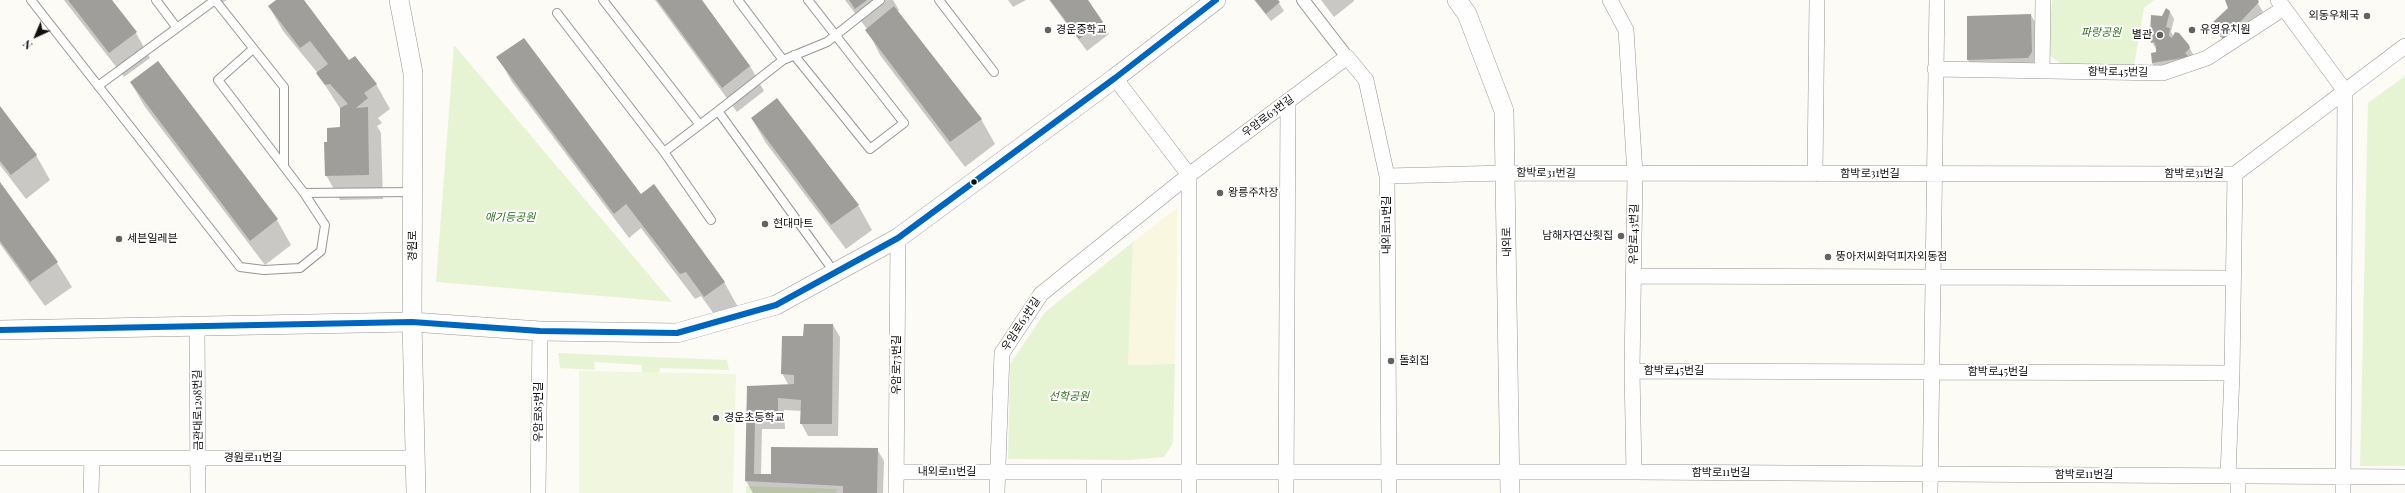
<!DOCTYPE html>
<html>
<head>
<meta charset="utf-8">
<style>
  body { margin:0 }
  #map { position:relative; width:2405px; height:493px; overflow:hidden; background:#fcfbf6; font-family:"Playfair Display",serif }
  canvas { display:block }
  .north { position:absolute; left:16px; top:16px; width:40px; height:40px; -webkit-text-stroke:3px #fff; paint-order:stroke; rotate:224deg; font-size:11px; font-weight:700; line-height:16px; text-align:center; color:#101010 }
  .north::after { content:''; display:block; margin:auto; width:14px; height:18px; background:#101010; clip-path:polygon(50% 0,100% 100%,50% 72%,0 100%) }
</style>
</head>
<body>
<div id="map">
<canvas width="2405" height="493"></canvas>
<div class="north">N</div>
</div>
<script>
const c = document.querySelector('canvas').getContext('2d');
c.lineJoin = 'round';
function paint(path, color) {
  c.fillStyle = color;
  c.fill(path, 'evenodd');
}
function toPath(rows) {
  const path = new Path2D();
  for (const r of rows) {
    path.moveTo(r[0], r[1]);
    for (let i = 2; i < r.length; i += 2) path.lineTo(r[i], r[i + 1]);
  }
  return path;
}
function trace(path, color, width, dash) {
  c.strokeStyle = color;
  c.lineWidth = width;
  c.lineCap = dash ? 'butt' : 'round';
  c.setLineDash(dash || []);
  c.stroke(path);
}
function drawText(font, color, halo, rows, align = 'center') {
  c.font = font + ' "Playfair Display","Noto Sans KR",serif';
  c.lineWidth = 4;
  c.setLineDash([]);
  c.textBaseline = 'middle';
  c.strokeStyle = halo;
  c.fillStyle = color;
  for (const [text, x, y, turn = 0] of rows) {
    c.save();
    c.translate(x, y);
    c.rotate((+turn || 0) * Math.PI / 180);
    c.textAlign = isNaN(turn) ? turn : align;
    if (halo) c.strokeText(text, 0, 0);
    c.fillText(text, 0, 0);
    c.restore();
  }
}
paint(toPath([
  [1178,207,1175,364,1128,365,1133,242]
]), '#faf7e1');
paint(toPath([
  [2052,0,2154,0,2144,8,2134,66,2061,64,2048,54],
  [454,45,672,302,436,282],
  [2405,76,2405,466,2360,466,2368,103],
  [1133,242,1128,365,1175,364,1173,443,1164,457,1130,460,1008,459,1010,364,1045,312],
  [558,353,727,360,729,370,660,368,659,375,642,376,642,365,594,362,595,370,560,368],
  [746,486,837,489,836,493,746,493]
]), '#e7f4d4');
paint(toPath([
  [579,371,736,374,733,493,579,493]
]), '#f0f7de');
paint(toPath([
  [64,0,110,0,136,33,150,58,124,77],
  [220,0,227,0,222,3],
  [277,0,302,0,349,62,376,84,390,109,378,118,382,123,377,126,381,133,383,199,340,200,326,175,328,143,341,128,341,110,316,71,283,31,269,6],
  [655,0,701,0,750,66,764,91,737,112],
  [845,0,893,0,899,10,897,12,981,119,995,144,965,167,880,55,867,29],
  [1008,0,1026,0,1013,7],
  [1049,0,1087,0,1109,34,1087,51],
  [1254,0,1277,0,1284,11,1271,21],
  [1321,0,1354,0,1354,1,1334,17],
  [2226,0,2256,0,2266,17,2231,52,2212,25,2229,8],
  [2169,10,2174,19,2171,32,2174,37,2188,45,2194,56,2157,71,2152,63,2157,51,2152,42,2162,17],
  [2031,15,2038,27,2035,70,1975,72,1968,60],
  [498,57,641,195,724,282,738,307,719,321,701,296,695,299,641,228,629,238,512,82],
  [158,62,277,220,291,245,265,265,145,107,131,83],
  [0,108,36,155,50,180,26,199,0,165],
  [752,119,858,205,872,230,846,249,766,143],
  [0,184,57,263,72,287,45,306,0,244],
  [833,325,840,337,838,436,808,436,801,423,802,411,784,410,785,429,762,429,761,475,772,475,877,449,884,461,883,493,753,493,746,481,748,387,789,386,782,373,804,337]
]), '#0003');
paint(toPath([
  [68,0,112,0,137,32,109,53],
  [276,0,304,0,349,60,355,56,377,84,364,93,368,98,356,108,368,107,369,175,325,176,324,142,327,142,327,128,340,127,340,108,348,104,330,84,325,85,316,73,328,64,310,41,300,48,268,6],
  [657,0,702,0,750,66,722,88],
  [849,0,867,0,855,9],
  [1050,0,1088,0,1103,22,1079,39],
  [1255,0,1278,0,1280,2,1266,14],
  [2225,0,2258,0,2259,2,2227,36,2227,39,2223,40,2222,35,2211,24,2228,8],
  [894,6,982,119,950,142,865,30],
  [2166,8,2170,11,2166,27,2170,28,2169,36,2172,38,2175,32,2179,33,2189,45,2190,48,2185,53,2189,57,2152,63,2151,53,2156,52,2156,46,2154,42,2151,43,2150,38,2151,15,2162,16],
  [2031,14,2032,52,2028,58,1967,60,1967,16],
  [524,38,641,194,654,184,725,282,704,297,686,272,680,274,626,204,614,214,496,57],
  [158,61,278,219,250,241,130,82],
  [777,98,859,205,831,225,751,118],
  [0,106,37,155,11,175,0,161],
  [0,182,58,262,30,282,0,241],
  [804,324,833,324,832,424,800,424,801,400,778,398,778,418,755,417,754,474,771,474,771,447,878,448,877,493,843,493,843,486,745,481,747,386,794,384,794,375,781,374,782,336,803,336]
]), '#a09e9b');
const service = toPath([
  [31,0,240,267,264,270,300,268,321,251,325,225,304,193,218,80,253,49],
  [156,0,177,28],
  [215,0,284,87,284,166],
  [603,0,700,125],
  [738,0,783,60],
  [939,0,994,72],
  [557,13,664,152,718,111,835,273],
  [794,55,870,149,904,123,808,0],
  [98,86,215,0],
  [718,111,783,60,827,42,880,0],
  [664,152,711,220],
  [304,193,413,192]
]);
const pedestrian = toPath([
  [1303,0,1347,57]
]);
const minor = toPath([
  [1610,0,1626,30,1635,174,1632,371,1634,472],
  [2278,0,2345,91,2343,493],
  [1935,69,2163,73,2207,58,2284,8],
  [2042,71,2043,0],
  [1115,78,1189,175,1189,493],
  [1815,174,1817,0],
  [1387,176,1506,173,2235,174,2405,46],
  [1633,276,2232,278],
  [197,327,198,493],
  [1632,371,2232,373],
  [0,458,415,458],
  [897,472,1634,472,2405,477],
  [2228,476,2232,373,2235,174],
  [2238,476,2238,493],
  [91,493,92,458],
  [538,493,540,331],
  [896,493,898,238],
  [997,493,1002,353,1041,294,1189,175,1347,57,1366,80,1387,176,1389,493],
  [1094,493,1094,473],
  [1286,493,1288,101],
  [1930,493,1937,0]
]);
const tertiary = toPath([
  [399,0,413,73,412,322,416,493],
  [1457,0,1467,14,1504,111,1510,493],
  [0,330,412,322,540,331,677,333,776,305,898,238,1115,78,1216,0]
]);
trace(service, '#969694', 10);
trace(pedestrian, '#969694', 14);
trace(minor, '#969694', 16);
trace(tertiary, '#969694', 20);
trace(service, '#fffefe', 8);
trace(pedestrian, '#fffefe', 12);
trace(minor, '#fffefe', 15);
trace(tertiary, '#fffefe', 19);
trace(toPath([
  [0,330,412,322,540,331,677,333,776,305,898,238,1115,78,1216,0]
]), '#0065bd', 6);
for (const [x, y, r, color] of [
  [2367,16,4,"#636260"],
  [1048,30,4,"#636260"],
  [2192,30,4,"#636260"],
  [2160,35,4,"#636260"],
  [974,182,3.5,"#101010"],
  [1220,193,4,"#636260"],
  [765,224,4,"#636260"],
  [1621,236,4,"#636260"],
  [119,239,4,"#636260"],
  [1828,257,4,"#636260"],
  [1391,361,4,"#636260"],
  [716,418,4,"#636260"]
]) {
  const dot = new Path2D();
  dot.arc(x, y, r, 0, 2 * Math.PI);
  c.fillStyle = color;
  c.fill(dot);
  trace(dot, '#fff', 1.5);
}
drawText('11px', '#101010', '#fff', [
  ["외동우체국",2359,16,"right"],
  ["경운중학교",1056,30],
  ["유영유치원",2200,30],
  ["별관",2152,35,"right"],
  ["왕릉주차장",1228,193],
  ["현대마트",773,224],
  ["남해자연산횟집",1613,236,"right"],
  ["세븐일레븐",127,239],
  ["뚱아저씨화덕피자외동점",1836,257],
  ["돌회집",1399,361],
  ["경운초등학교",724,418]
], 'left');
drawText('italic 11px', '#2d6f19', '#fff', [
  ["파랑공원",2101,33],
  ["애기등공원",510,218],
  ["선학공원",1069,397]
]);
drawText('11px', '#101010', '#fff', [
  ["함박로45번길",2118,72,1],
  ["우암로63번길",1268,116,-37],
  ["함박로31번길",1546,173,1],
  ["함박로31번길",1870,174],
  ["함박로31번길",2194,174],
  ["내외로11번길",1387,225,-90],
  ["우암로43번길",1634,234,-89],
  ["내외로",1507,242,-91],
  ["경원로",413,246,-90],
  ["우암로63번길",1021,324,-57],
  ["우암로73번길",897,365,-90],
  ["함박로45번길",1674,371],
  ["함박로45번길",1998,372],
  ["금관대로1298번길",198,410,-91],
  ["우암로85번길",539,412,-90],
  ["경원로11번길",253,458],
  ["내외로11번길",947,472],
  ["함박로11번길",1721,473],
  ["함박로11번길",2084,475]
]);
</script>
</body>
</html>
